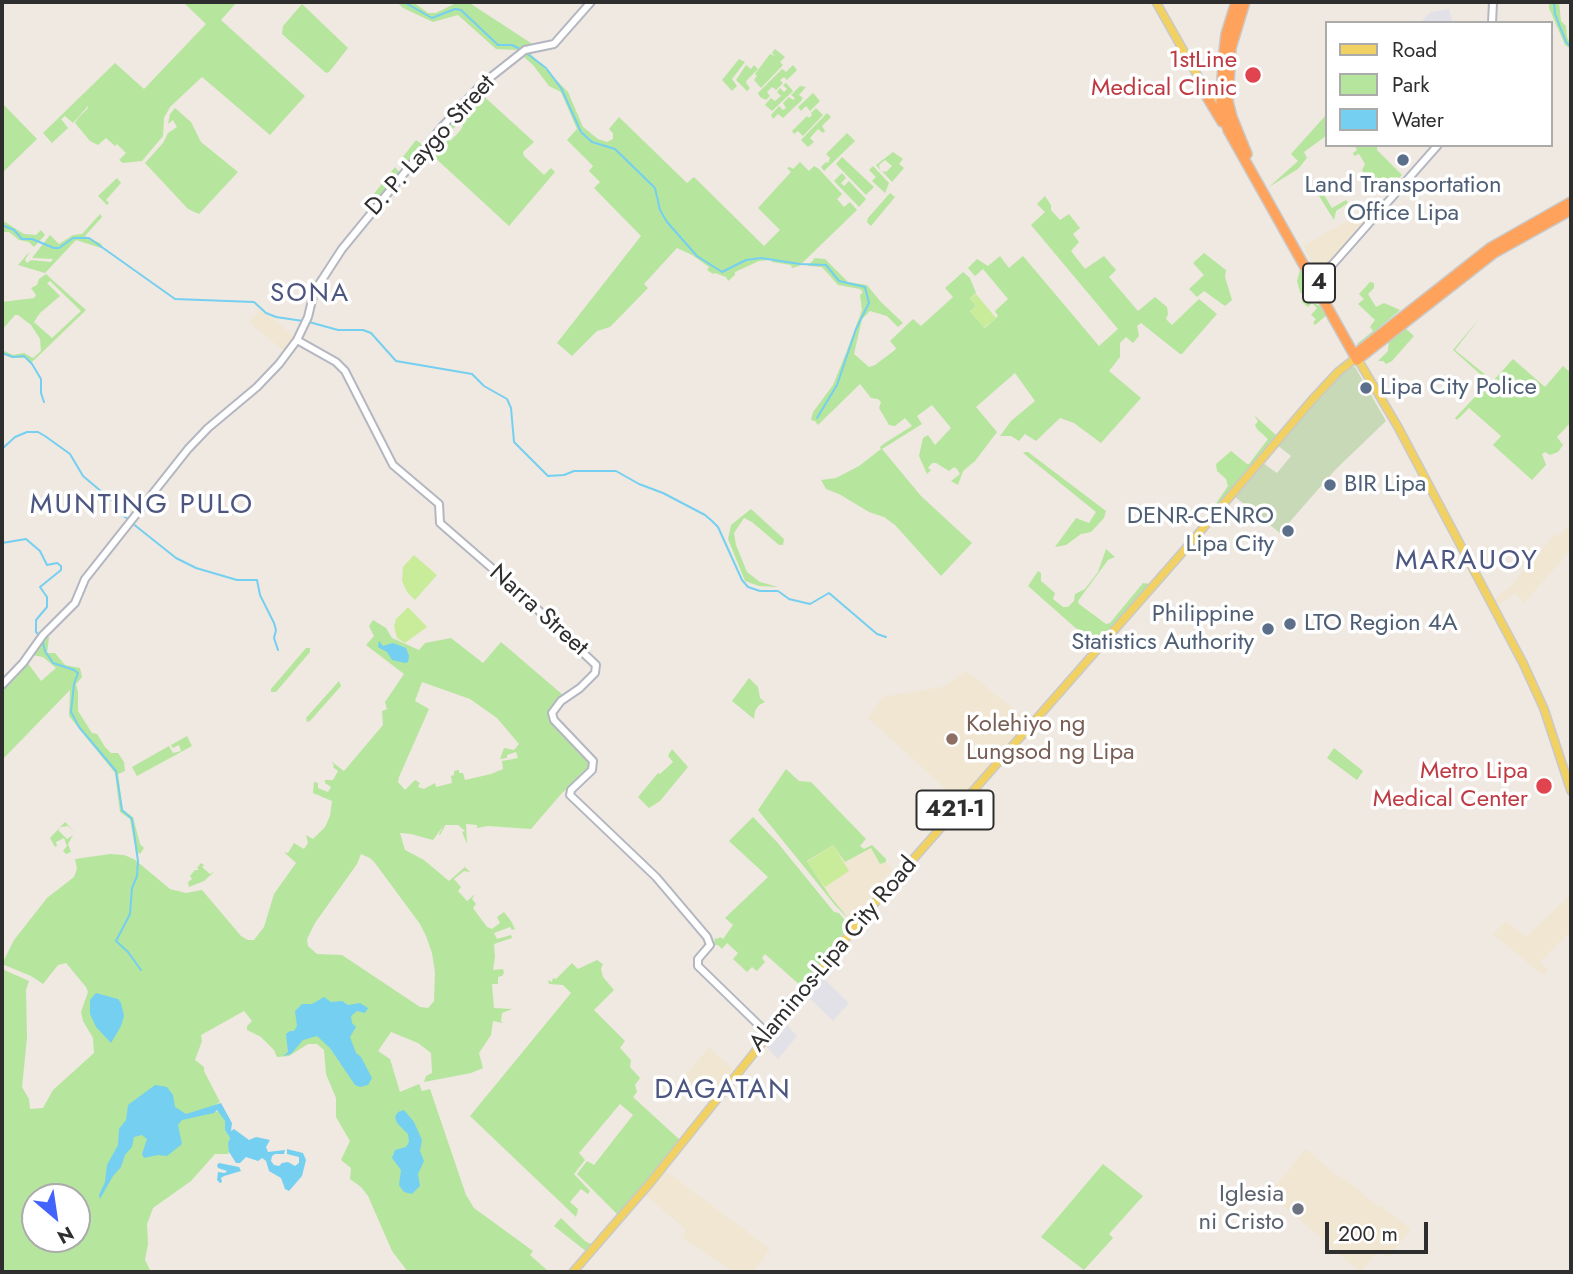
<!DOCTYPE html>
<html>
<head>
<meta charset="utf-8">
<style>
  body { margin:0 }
  #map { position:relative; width:1573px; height:1274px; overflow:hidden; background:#efe9e1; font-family:Jost,sans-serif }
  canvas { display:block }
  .frame { position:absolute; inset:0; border:4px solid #2e2e2e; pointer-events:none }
  .legend { position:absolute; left:1325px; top:21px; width:228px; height:126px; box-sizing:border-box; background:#fff; border:2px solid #ababab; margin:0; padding:9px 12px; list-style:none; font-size:21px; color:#2e2e2e }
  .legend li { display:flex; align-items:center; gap:14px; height:35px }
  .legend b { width:35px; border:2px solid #ababab }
  .north { position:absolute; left:21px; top:1183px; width:70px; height:70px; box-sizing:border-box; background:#fff; border:2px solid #ababab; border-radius:50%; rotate:151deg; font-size:19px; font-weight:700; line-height:28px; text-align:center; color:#2e2e2e }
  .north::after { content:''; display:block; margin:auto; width:24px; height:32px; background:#4264fb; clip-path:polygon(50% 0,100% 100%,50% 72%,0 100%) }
  .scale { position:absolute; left:1325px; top:1222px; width:103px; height:32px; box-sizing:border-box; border:4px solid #2e2e2e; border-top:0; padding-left:9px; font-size:21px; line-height:24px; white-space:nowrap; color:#2e2e2e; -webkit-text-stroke:5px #fff; paint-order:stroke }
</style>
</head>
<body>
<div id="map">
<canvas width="1573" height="1274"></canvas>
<div class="frame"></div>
<ul class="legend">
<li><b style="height:9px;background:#f2d163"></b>Road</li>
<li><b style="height:19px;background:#b6e59e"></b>Park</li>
<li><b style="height:19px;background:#75cff0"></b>Water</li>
</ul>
<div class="north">N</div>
<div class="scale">200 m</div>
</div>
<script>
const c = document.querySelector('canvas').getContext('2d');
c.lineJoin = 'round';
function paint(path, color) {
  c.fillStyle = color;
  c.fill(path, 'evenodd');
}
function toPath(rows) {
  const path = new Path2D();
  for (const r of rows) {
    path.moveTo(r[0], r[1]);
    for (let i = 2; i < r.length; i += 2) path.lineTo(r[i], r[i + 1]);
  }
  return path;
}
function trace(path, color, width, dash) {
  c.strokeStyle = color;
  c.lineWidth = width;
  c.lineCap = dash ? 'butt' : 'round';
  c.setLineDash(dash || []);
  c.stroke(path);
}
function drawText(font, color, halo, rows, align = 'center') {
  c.font = font + ' Jost,sans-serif';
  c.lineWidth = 7;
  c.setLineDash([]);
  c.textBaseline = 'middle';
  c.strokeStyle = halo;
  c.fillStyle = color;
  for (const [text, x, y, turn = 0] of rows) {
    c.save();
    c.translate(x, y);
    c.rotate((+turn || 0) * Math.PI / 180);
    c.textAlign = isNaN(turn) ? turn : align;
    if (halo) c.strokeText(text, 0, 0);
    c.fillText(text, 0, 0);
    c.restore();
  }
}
paint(toPath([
  [1449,9,1453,23,1420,23,1431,12],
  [820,975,849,1003,833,1021,804,993],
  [783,1020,797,1036,778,1059,764,1044]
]), '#e3e1e8');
paint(toPath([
  [1363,212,1368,220,1319,274,1303,246],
  [260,309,296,338,285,352,249,322],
  [1571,523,1571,550,1524,603,1515,593,1498,605,1495,599,1510,587,1555,534,1559,536],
  [966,671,1029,721,959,801,868,718,882,697,942,687],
  [834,844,845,862,871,848,880,864,886,862,893,869,874,890,869,898,871,900,853,923,830,896,807,861],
  [1571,894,1571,931,1540,962,1548,970,1543,975,1493,934,1506,921,1526,937],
  [709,1047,733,1069,729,1074,732,1076,710,1105,682,1079],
  [1306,1149,1342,1180,1344,1178,1378,1207,1380,1205,1411,1229,1388,1258,1380,1250,1360,1272,1269,1193],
  [663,1169,770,1249,753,1272,734,1272,682,1237,686,1230,644,1193]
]), '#f0e6d1');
paint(toPath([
  [183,2,237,2,221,20,305,96,270,135,202,77,170,107,164,118,163,136,142,161,123,163,119,160,126,153,117,144,115,146,106,138,98,145,90,141,75,123,78,118,88,108,88,106,73,123,65,116,61,119,68,128,52,143,43,133,115,63,144,89,206,24],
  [397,2,413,2,428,13,436,13,458,2,468,2,534,45,523,46,568,92,583,127,598,139,607,142,613,139,613,133,609,129,619,117,687,183,694,177,764,246,780,230,758,208,791,172,787,168,790,167,793,169,800,162,809,171,814,166,819,169,842,194,837,199,844,207,850,202,857,210,799,266,792,268,791,265,772,262,772,260,759,261,735,272,735,275,728,281,726,277,715,273,713,274,707,270,709,267,692,255,677,248,644,284,648,288,610,327,597,331,572,356,557,343,641,236,594,188,600,182,589,171,593,166,567,140,577,129,561,92,549,86,533,65,516,50,496,49,458,15,433,22,403,8],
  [1549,2,1559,2,1561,21,1566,26,1567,37,1571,44,1571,49,1565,45,1549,8],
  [302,4,348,48,329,72,326,73,282,34,283,26],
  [775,49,785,57,780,62,783,65,761,88,754,80,757,76,755,74,770,54,775,56,772,53],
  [739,59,745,62,732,79,737,86,732,91,722,80],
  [746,65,751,69,754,65,758,69,747,80,746,83,750,88,747,91,736,80],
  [793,65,797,70,787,80,784,77,780,80,783,83,776,90,772,87,767,92,770,96,766,100,760,97,758,93,782,69,786,72],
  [786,83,793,91,772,111,765,105,763,107,771,98,775,101,781,96,777,92,780,88,784,92,787,89,783,85],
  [800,86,806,87,799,95,803,98,801,101,783,118,778,114,773,119,771,115,779,106,783,110,786,108,783,103,789,97,793,100,795,98,791,95],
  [478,91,534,142,523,152,524,156,544,175,551,168,555,172,509,226,431,154,437,148,432,143,440,133,450,141,459,132,463,126,459,122,453,129,449,126,443,130],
  [813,93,820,101,810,111,806,106,801,111,798,107],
  [2,103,37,139,2,173],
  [175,108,191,122,201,142,238,172,199,214,188,209,145,163,163,143,168,133,177,127,173,120,168,124,170,114],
  [816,108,823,115,803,136,798,131,794,134,792,131,807,116,809,118,812,115,811,113],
  [827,113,831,117,822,126,825,131,823,133,818,129,810,138,814,142,808,147,801,140],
  [1326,115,1326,136,1304,152,1307,158,1298,169,1269,187,1298,161,1291,154],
  [446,117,448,118,407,167,399,162,416,140,423,145],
  [847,133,855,141,824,171,821,167,826,162,828,163,830,158,826,154],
  [1354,145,1377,145,1377,150,1402,175,1386,191,1387,195,1383,194,1383,186,1379,179,1370,184,1362,170,1365,164,1359,154,1354,156,1353,153,1357,150],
  [893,152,903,159,899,164,904,168,892,182,882,171,886,172,892,166,885,160,879,165,880,170,876,165],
  [842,157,874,187,866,195,836,164],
  [873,166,889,183,885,193,872,181,876,177,869,170],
  [395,167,400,173,375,205,369,200],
  [842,173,846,178,841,183,844,186,849,181,866,199,859,207,834,181],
  [117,178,121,183,106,200,109,203,107,205,98,196],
  [890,193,895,197,871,226,867,222,868,218],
  [1323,193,1332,208,1346,200,1348,203,1336,211,1334,220,1319,196],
  [1045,196,1051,205,1051,210,1060,220,1069,214,1080,228,1073,234,1079,242,1071,251,1085,269,1104,256,1116,270,1109,277,1138,311,1155,297,1167,307,1168,314,1166,319,1172,325,1199,299,1217,314,1182,354,1180,354,1141,323,1137,326,1139,336,1133,343,1126,337,1120,343,1120,357,1109,371,1141,398,1101,443,1074,423,1060,418,1036,441,1025,434,1019,441,1011,436,1000,436,1011,421,1035,401,1015,373,976,407,997,432,975,461,963,471,958,485,951,481,960,474,957,469,954,467,949,471,936,463,932,463,928,468,931,470,927,474,919,456,923,438,928,435,935,445,951,428,932,405,917,416,922,424,882,449,921,496,972,543,941,576,895,525,884,517,869,512,839,494,826,489,821,480,836,478,859,466,881,449,880,447,885,443,912,426,905,418,895,426,889,425,879,408,881,402,878,399,871,398,860,384,818,425,815,421,811,420,813,412,833,385,846,353,862,310,860,295,863,292,860,289,838,285,822,267,808,266,815,258,825,259,848,282,867,285,880,301,903,323,898,327,887,316,870,311,862,319,854,354,869,367,875,365,895,350,896,348,890,341,913,319,921,326,953,297,945,288,963,272,970,278,976,293,970,298,976,306,970,311,985,328,998,316,995,311,1008,299,983,269,975,276,968,268,977,259,988,266,1000,256,1009,268,1023,256,1099,346,1118,329,1031,225,1045,212,1037,204],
  [100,214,102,217,85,236,100,243,102,245,101,248,76,240,45,273,18,265,30,251,25,260,27,263,31,260,51,262,53,259,32,258,50,235,59,244,73,235,82,234],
  [2,220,24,234,36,235,41,230,45,235,34,247,29,242,19,240,9,232,2,232],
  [1204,253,1226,270,1225,277,1232,300,1225,306,1204,291,1197,297,1189,289,1204,275,1193,263],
  [1301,266,1322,303,1307,298,1300,292,1297,281],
  [46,274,86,310,31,363,26,358,12,358,2,354,2,350,13,355,24,353,33,358,41,351,40,339,31,325,18,315,15,315,2,330,2,314,4,313,2,302,34,298,36,295,31,288,37,285,39,279],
  [50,281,81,311,52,338,34,322,40,313,60,296,47,283],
  [1370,282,1374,283,1374,288,1368,294,1376,307,1384,303,1400,310,1359,345,1357,344,1373,331,1370,327,1375,320,1358,304,1364,299,1359,294],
  [1303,300,1321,306,1328,314,1315,325,1313,323,1316,319,1311,315,1317,308,1312,303,1308,307,1302,302],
  [1479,319,1455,350,1493,381,1513,359,1545,387,1563,366,1571,373,1571,422,1557,437,1563,445,1558,452,1550,455,1545,452,1542,454,1546,465,1532,480,1493,445,1501,436,1469,408,1457,420,1455,418,1489,382,1453,350],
  [1405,328,1414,336,1392,361,1386,364,1383,361,1378,361,1388,351,1389,340],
  [1254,415,1277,436,1217,507,1215,505,1228,486,1226,479,1217,471,1216,464,1231,451,1247,464,1249,464,1268,439,1257,429,1255,425,1258,421],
  [1025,452,1028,452,1106,511,1104,518,1091,532,1081,534,1066,545,1055,547,1076,518,1089,523,1096,512,1023,453],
  [751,509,784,539,783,545,779,545,752,522,744,518,734,533,736,545,747,572,760,582,778,587,759,586,745,581,730,544,728,539,731,525],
  [1106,549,1115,557,1108,560,1078,601,1079,604,1106,624,1110,623,1143,583,1150,584,1096,646,1028,586,1038,571,1041,573,1041,581,1055,593,1053,599,1063,607,1068,607,1074,601,1075,594,1085,589,1098,572],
  [373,620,386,628,392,638,419,650,425,643,451,638,483,663,501,642,563,695,548,714,591,762,589,770,562,793,531,829,488,826,477,828,477,825,466,824,467,844,462,832,465,831,458,825,445,825,445,826,440,835,439,834,444,825,433,840,411,834,400,833,405,850,424,860,449,881,465,867,470,872,464,871,454,879,461,887,458,891,467,901,475,894,472,899,476,904,473,908,487,927,492,929,500,923,497,917,504,912,511,921,515,929,512,930,510,927,494,933,497,939,511,935,512,938,494,944,495,957,493,970,503,969,504,973,502,976,498,977,498,984,492,984,494,1008,512,1009,502,1013,501,1021,503,1023,493,1021,491,1035,479,1053,483,1068,471,1073,424,1082,426,1076,432,1073,431,1053,418,1043,391,1032,378,1051,390,1059,400,1092,419,1084,422,1091,430,1089,466,1195,474,1208,533,1251,530,1255,549,1272,408,1272,392,1251,368,1196,361,1187,350,1179,351,1168,341,1160,350,1141,336,1117,336,1098,326,1074,324,1050,317,1044,308,1044,289,1056,277,1057,274,1050,261,1037,247,1030,247,1026,252,1021,244,1011,201,1035,202,1041,195,1060,204,1067,204,1071,220,1102,212,1107,210,1113,219,1111,225,1121,225,1130,230,1138,228,1143,230,1150,228,1154,215,1154,191,1181,153,1208,147,1224,148,1244,145,1260,151,1272,2,1272,2,969,29,981,26,990,27,1038,22,1087,29,1099,30,1109,43,1108,53,1090,94,1053,93,1038,83,1021,81,1012,88,992,86,987,66,963,58,965,43,984,31,976,2,964,14,940,47,898,74,877,77,869,75,859,110,854,124,855,134,859,170,889,186,893,202,890,241,936,248,940,254,940,264,927,274,894,296,863,284,852,288,853,294,843,304,849,308,843,306,835,313,839,325,827,330,816,332,801,313,793,314,782,318,783,318,788,328,792,331,787,325,783,325,780,333,780,338,771,333,767,334,765,331,761,344,771,383,725,382,711,387,709,385,702,404,674,366,645,374,636,369,626],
  [422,682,470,699,497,718,519,744,514,750,504,748,500,759,507,758,507,755,516,752,518,758,502,761,503,769,491,774,465,780,463,773,459,773,459,770,454,771,454,775,451,776,452,783,436,787,435,783,424,789,418,787,420,783,415,780,405,790,398,782,399,777,429,709,415,701],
  [361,854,370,858,375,863,420,924,426,936,432,953,435,972,434,1001,428,1008,420,1007,342,955,317,954,308,946,307,939,315,923,357,864],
  [35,1197,77,1197,77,1239,35,1239],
  [47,634,49,638,47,653,55,653,65,665,80,668,82,677,76,684,78,692,78,711,92,733,97,734,105,747,111,753,118,753,124,762,125,771,118,774,123,810,133,817,140,844,144,848,140,854,136,852,130,819,120,812,115,773,69,716,70,690,2,760,2,689,27,662,41,681,56,668,43,657,32,655],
  [306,648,310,648,310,652,276,692,271,692,271,689],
  [749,678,758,687,760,698,765,702,759,705,755,711,754,719,732,701],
  [339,681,341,686,310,721,307,722,306,718],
  [187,736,192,746,137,776,132,767,169,746,173,753,181,751,179,745,173,748,171,745],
  [1334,748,1363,771,1357,780,1327,758],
  [672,749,688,767,660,801,649,808,638,797,658,773,660,774,673,762,668,756],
  [786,769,799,781,811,782,866,839,860,846,864,849,872,845,886,859,886,862,880,864,871,848,845,862,833,845,807,861,830,896,852,923,835,905,758,810],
  [753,817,777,842,834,912,839,913,849,925,837,942,833,942,834,946,802,987,765,954,762,958,765,962,757,971,752,967,747,972,733,959,738,953,727,943,722,949,718,945,714,945,715,938,717,939,720,937,723,939,733,925,725,918,768,877,729,841],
  [65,822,75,832,68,826,61,827,58,830,67,839,73,835,68,844,71,852,66,854,63,851,67,846,64,838,56,842,57,846,55,847,50,838],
  [201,863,204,865,202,867,210,874,215,871,204,881,189,887,188,882,192,879,190,876,195,870,199,870,197,868],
  [597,960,603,964,601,969,603,977,614,990,594,1010,625,1041,620,1048,631,1060,630,1067,640,1078,635,1085,637,1092,633,1097,681,1141,618,1215,577,1174,587,1161,594,1165,633,1115,620,1104,579,1153,585,1160,574,1174,590,1191,588,1194,581,1189,570,1202,578,1209,576,1217,470,1116,571,993,563,985,549,984,548,980,552,982,553,978,556,979,572,963,578,969],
  [1103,1164,1143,1196,1109,1234,1113,1238,1084,1270,1041,1237],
  [561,1218,585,1241,593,1245,587,1252,554,1226]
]), '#b6e59e');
paint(toPath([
  [1350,366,1355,367,1386,421,1335,470,1280,533,1234,496,1263,463,1277,473,1291,456,1277,445,1327,387]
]), '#c8d9b8');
paint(toPath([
  [976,294,996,318,984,328,970,311,976,306,970,298],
  [414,555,437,575,415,600,407,592,402,581,403,567],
  [408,607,427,627,405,643,397,638,394,626,396,619],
  [833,845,849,871,825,887,807,862]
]), '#c9ec9a');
paint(toPath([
  [379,641,383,646,393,643,406,648,409,656,408,662,405,663,392,660,387,652,378,647],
  [96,993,118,999,121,1003,124,1016,121,1026,111,1043,96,1027,90,1014,90,1000],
  [324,997,331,1002,342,1001,348,1005,360,1003,368,1008,365,1013,357,1011,351,1016,352,1023,356,1027,350,1037,356,1053,361,1057,372,1078,368,1085,360,1087,355,1085,330,1048,317,1036,303,1040,291,1054,283,1056,288,1052,286,1034,290,1031,294,1031,297,1026,295,1011,302,1004,312,1004],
  [155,1085,167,1087,173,1095,175,1107,186,1114,221,1103,232,1123,231,1131,234,1129,249,1140,256,1137,270,1140,266,1147,268,1152,285,1150,284,1154,275,1154,272,1156,271,1161,274,1165,279,1166,282,1163,288,1162,295,1166,299,1163,299,1157,287,1154,287,1149,303,1153,306,1160,302,1176,289,1191,285,1189,281,1178,269,1171,266,1161,262,1158,258,1161,246,1157,240,1163,236,1163,229,1152,228,1143,230,1138,225,1130,225,1121,217,1110,214,1113,182,1120,178,1125,182,1144,167,1156,158,1155,144,1158,142,1154,147,1139,142,1135,134,1137,132,1147,125,1155,121,1167,113,1176,100,1199,99,1195,105,1182,107,1165,118,1145,119,1129,126,1120,128,1105],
  [404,1110,414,1122,422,1140,420,1151,424,1161,418,1174,420,1186,412,1194,404,1192,399,1185,401,1170,392,1158,395,1150,406,1147,409,1142,408,1134,397,1123,395,1117,398,1112],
  [219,1163,239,1167,241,1171,224,1176,221,1178,222,1182,220,1183,217,1180,218,1172,225,1173,227,1171,218,1168,217,1165]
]), '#75cff0');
trace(toPath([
  [404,2,432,18,455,9,461,10,498,45,512,45,520,49],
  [1554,2,1555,14,1566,42,1571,47],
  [525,52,546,68,561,88,581,132,592,142,615,149,655,188,660,210,667,222,697,256,722,272,746,260,761,258,800,264,826,265,839,281,865,287,869,303,856,329,837,385,817,418],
  [2,225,14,230,22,239,32,239,54,248,59,248,73,238,89,238,175,299,254,302,266,313,276,317,303,321],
  [309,322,338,330,363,330,371,333,396,361,472,374,484,386,507,399,511,408,514,442,548,476,564,475,574,471,616,471,639,484,663,493,705,515,712,521,718,527,742,580,748,587,760,591,778,591,789,599,810,604,829,593,877,634,886,637],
  [2,353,13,357,24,356,32,364,41,379,41,393,44,402],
  [2,449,15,437,27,432,38,432,45,436,70,454,83,476,115,503,122,515,128,519],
  [132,523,176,558,196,568,237,580,257,580,260,595,274,623,276,630,274,638,278,650],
  [2,543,26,539,40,551,47,565,57,563,61,566,61,570,40,587,47,597,47,607,36,620,36,632,39,635],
  [42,639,45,651,53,663,74,670,78,673,74,684,71,712,79,727,116,771,122,810,132,819,138,861,137,876,132,888,130,914,116,941,128,952,141,970]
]), '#75cff0', 2);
const secondary = toPath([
  [1492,23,1493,2],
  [1317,278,1333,264,1438,145],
  [297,340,336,362,345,371,393,465,439,504,440,523,517,590,596,665,595,673,580,688,561,701,552,713,554,720,593,761,592,770,571,790,570,795,656,877,707,937,710,945,698,959,698,966,768,1034],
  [2,685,23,663,43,635,75,603,85,579,188,449,208,428,257,387,279,364,297,340,308,317,314,292,342,249,442,127,482,84,525,50,554,44,591,2]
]);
const primary = toPath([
  [1156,2,1200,80,1212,95,1226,101],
  [573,1272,650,1183,866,913,1181,554,1312,400,1338,372,1352,361,1357,360,1360,363,1398,427,1523,663,1544,709,1571,791]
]);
const highway = toPath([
  [1236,2,1226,34,1223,61,1221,103,1228,130,1357,360,1494,253,1571,210],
  [1245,2,1231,48,1228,101,1232,117,1247,154],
  [1207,97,1222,122],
  [1354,355,1490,248,1571,202]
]);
trace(secondary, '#b4b7c1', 10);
trace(primary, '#c9c9c9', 10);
trace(highway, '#c9c9c9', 12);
trace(secondary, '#fff', 6);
trace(primary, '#f2d163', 7);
trace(highway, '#ffa35c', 9);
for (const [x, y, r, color] of [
  [1253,75,9,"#e0444e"],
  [1403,160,7,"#5c6f8a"],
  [1366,388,7,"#5c6f8a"],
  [1330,485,7,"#5c6f8a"],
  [1288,531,7,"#5c6f8a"],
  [1290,624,7,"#5c6f8a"],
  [1268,629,7,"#5c6f8a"],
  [952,739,7,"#8d6e63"],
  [1544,786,9,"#e0444e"],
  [1298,1209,7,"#6b7280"]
]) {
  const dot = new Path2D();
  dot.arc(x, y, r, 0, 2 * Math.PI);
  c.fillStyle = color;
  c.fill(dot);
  trace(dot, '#fff', 2.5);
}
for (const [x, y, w] of [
  [1319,283,32],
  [955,810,77]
]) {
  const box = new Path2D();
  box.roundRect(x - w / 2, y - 19.5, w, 39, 5);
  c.fillStyle = '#fff';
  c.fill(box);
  trace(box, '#2e2e2e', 2);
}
drawText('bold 23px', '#2e2e2e', null, [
  ["4",1319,283],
  ["421-1",955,810]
]);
drawText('24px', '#be3a42', '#fff', [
  ["1stLine",1237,61],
  ["Medical Clinic",1237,89],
  ["Metro Lipa",1528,772],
  ["Medical Center",1528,800]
], 'right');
drawText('24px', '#2e2e2e', '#fff', [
  ["D. P. Laygo Street",431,146,-48],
  ["Narra Street",538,611,42],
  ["Alaminos-Lipa City Road",834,955,-50]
]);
drawText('24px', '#4e5e75', '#fff', [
  ["Land Transportation",1403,186,"center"],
  ["Office Lipa",1403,214,"center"],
  ["Lipa City Police",1380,388],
  ["BIR Lipa",1344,485],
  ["DENR-CENRO",1274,517,"right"],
  ["Lipa City",1274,545,"right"],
  ["Philippine",1254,615,"right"],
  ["Statistics Authority",1254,643,"right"],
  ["LTO Region 4A",1304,624]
], 'left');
drawText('24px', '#785e54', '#fff', [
  ["Kolehiyo ng",966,725],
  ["Lungsod ng Lipa",966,753]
], 'left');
drawText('24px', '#5b616d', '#fff', [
  ["Iglesia",1284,1195],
  ["ni Cristo",1284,1223]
], 'right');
c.letterSpacing = '2px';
drawText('26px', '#4d5680', '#fff', [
  ["SONA",310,295]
]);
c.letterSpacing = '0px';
c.letterSpacing = '2px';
drawText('28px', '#4d5680', '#fff', [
  ["MUNTING PULO",142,506],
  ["MARAUOY",1467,562],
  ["DAGATAN",723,1091]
]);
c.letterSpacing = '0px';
</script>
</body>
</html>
